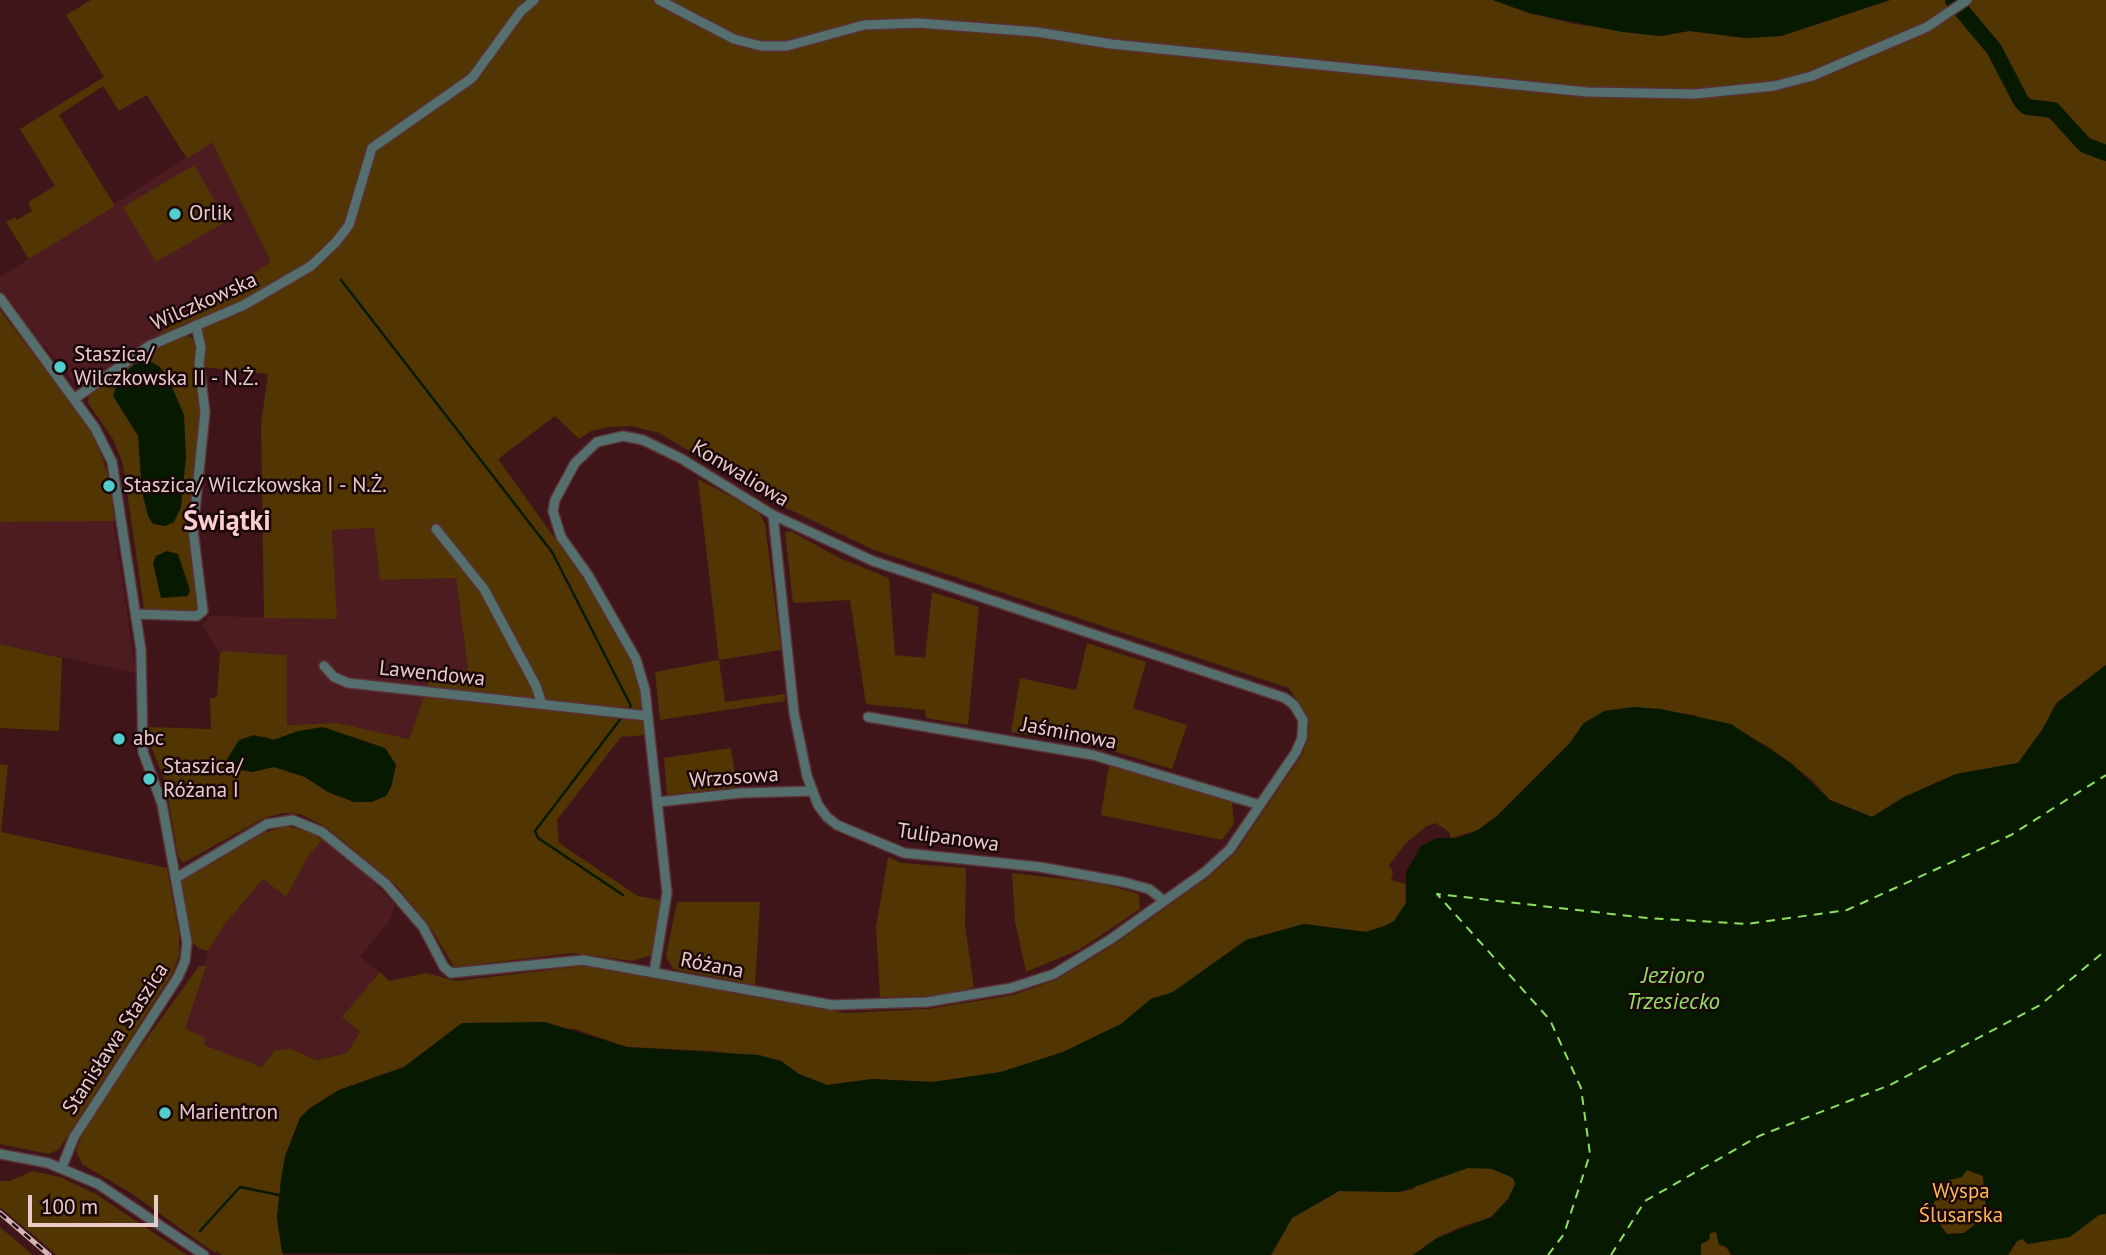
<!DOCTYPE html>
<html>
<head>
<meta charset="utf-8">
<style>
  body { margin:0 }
  #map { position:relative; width:2106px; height:1255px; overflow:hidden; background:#3f151a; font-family:"PT Sans",sans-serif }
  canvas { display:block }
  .scale { position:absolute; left:28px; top:1195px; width:130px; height:32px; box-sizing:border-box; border:4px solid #e9cbcc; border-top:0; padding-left:9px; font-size:21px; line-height:24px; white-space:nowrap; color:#e9cbcc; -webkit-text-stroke:5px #1a0709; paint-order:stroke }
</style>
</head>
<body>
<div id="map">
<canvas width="2106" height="1255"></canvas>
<div class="scale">100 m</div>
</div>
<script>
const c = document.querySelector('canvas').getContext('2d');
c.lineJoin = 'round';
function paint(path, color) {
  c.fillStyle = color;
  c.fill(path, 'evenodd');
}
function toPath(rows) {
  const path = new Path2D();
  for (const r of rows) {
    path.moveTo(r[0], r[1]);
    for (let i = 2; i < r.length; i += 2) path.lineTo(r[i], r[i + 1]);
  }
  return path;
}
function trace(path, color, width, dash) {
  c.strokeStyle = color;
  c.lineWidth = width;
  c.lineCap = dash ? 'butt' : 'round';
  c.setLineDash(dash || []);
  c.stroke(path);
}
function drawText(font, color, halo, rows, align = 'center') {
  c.font = font + ' "PT Sans",sans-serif';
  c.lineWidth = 5;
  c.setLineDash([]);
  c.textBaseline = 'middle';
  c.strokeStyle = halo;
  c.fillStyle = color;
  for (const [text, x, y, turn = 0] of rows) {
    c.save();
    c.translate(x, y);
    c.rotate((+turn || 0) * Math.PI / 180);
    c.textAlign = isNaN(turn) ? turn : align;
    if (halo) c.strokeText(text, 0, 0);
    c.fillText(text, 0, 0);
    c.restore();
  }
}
paint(toPath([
  [212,141,271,262,86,382,79,385,73,382,46,347,37,343,0,290,0,277],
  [0,310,93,433,104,459,136,673,0,644],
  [374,528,381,580,456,578,468,669,433,672,409,739,337,723,287,725,227,653,223,651,220,654,202,626,210,616,336,619,332,530],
  [322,840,365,874,395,904,390,920,360,957,380,972,343,1017,360,1032,347,1053,317,1060,291,1049,262,1067,204,1045,184,1029,208,951,224,925,263,879,286,897,309,855]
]), '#4d1c21');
paint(toPath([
  [91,0,1493,0,1529,13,1574,24,1661,36,1689,31,1746,38,1781,36,1890,0,2106,0,2106,665,2056,703,2042,730,2018,763,1956,774,1904,797,1872,817,1830,800,1811,779,1766,745,1694,715,1633,707,1584,723,1569,744,1497,816,1478,830,1451,838,1449,832,1436,823,1427,826,1406,843,1389,865,1393,872,1391,880,1405,884,1406,903,1394,921,1387,925,1366,932,1304,924,1246,940,1173,992,1151,999,1121,1024,1063,1052,1001,1072,933,1082,872,1079,827,1085,799,1074,781,1061,712,1051,627,1047,575,1029,462,1023,404,1067,339,1090,310,1108,300,1118,285,1157,281,1180,277,1218,283,1255,222,1255,217,1251,215,1253,131,1193,82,1164,76,1150,84,1131,124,1070,199,966,206,966,185,1029,205,1038,204,1045,262,1067,275,1050,291,1049,317,1060,347,1053,360,1032,342,1017,380,972,389,981,426,973,456,981,583,966,845,1013,928,1009,1013,995,1056,980,1115,944,1209,877,1235,853,1302,755,1308,739,1309,719,1289,688,874,550,778,504,659,433,631,426,610,427,591,431,579,439,555,416,498,459,583,578,631,661,640,691,645,735,621,737,557,820,559,843,638,896,661,900,652,955,632,961,573,953,454,967,432,930,396,885,326,827,300,814,283,813,264,818,183,863,178,856,165,781,150,744,148,727,211,729,210,698,217,697,220,654,223,651,287,655,287,725,337,723,409,739,433,672,468,669,456,578,380,580,374,528,332,530,337,619,264,618,261,424,268,374,203,367,205,342,202,329,194,320,154,337,271,262,212,142,187,159,147,95,119,111,103,86,59,115,115,206,29,259,6,222,15,217,17,220,32,211,28,202,55,186,20,129,104,77,66,15],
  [263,736,273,740,385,748,396,765,391,787,386,796,372,802,354,802,329,792,305,777,274,767,252,772,237,769,228,759],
  [194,165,227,221,156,262,123,207],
  [0,310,93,433,107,472,115,521,0,522],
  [186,335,197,341,201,413,189,530,198,612,144,609,123,464,113,439,88,403,89,394,122,369,151,350],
  [698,479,758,511,765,524,781,650,719,660,725,702,785,694,785,701,660,720,655,672,719,660],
  [791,531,839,558,889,578,895,655,925,658,932,592,979,607,968,725,926,718,925,710,866,704,850,600,793,603,785,532],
  [1087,643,1146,662,1133,708,1187,725,1172,769,1100,747,1011,732,1020,678,1076,690],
  [0,644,62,658,59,731,0,728],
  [731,748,737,787,667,795,664,758],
  [0,764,8,765,1,832,167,868,179,934,179,956,172,974,59,1149,49,1154,0,1144],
  [1109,765,1232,802,1234,824,1222,840,1101,815],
  [284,826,307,830,322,840,309,855,286,897,263,879,224,925,208,951,200,949,192,942,182,881,262,834],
  [888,857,902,863,966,868,965,926,974,987,946,996,880,997,876,927],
  [1012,873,1099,883,1139,894,1140,909,1079,950,1026,972,1015,921],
  [677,902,760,902,755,985,673,969,666,956],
  [1495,1160,1550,1202,1465,1225,1437,1238,1413,1255,1271,1255,1292,1218,1339,1191,1400,1192,1414,1189,1422,1177],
  [1967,1170,1983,1176,1986,1208,1983,1218,1964,1233,1947,1234,1932,1215,1934,1203,1946,1180],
  [33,1171,60,1177,96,1194,187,1255,57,1255,0,1207,0,1181,10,1181],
  [2106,1177,2106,1255,2008,1255,2017,1241],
  [0,1227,33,1255,0,1255],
  [1716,1231,1731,1255,1701,1255,1701,1244,1710,1233]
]), '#513502');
paint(toPath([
  [1493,0,1890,0,1781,36,1746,38,1689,31,1661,36,1622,32,1529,13],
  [148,360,160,367,169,380,184,415,186,456,181,507,174,522,165,526,153,524,148,516,142,492,138,436,113,396,119,377,135,364],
  [167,551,178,554,190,590,188,596,161,598,153,563,156,556],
  [2106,665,2106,1214,2099,1215,2070,1237,2028,1244,2022,1239,2017,1241,2008,1255,1731,1255,1727,1247,1719,1245,1716,1232,1710,1233,1709,1240,1701,1244,1701,1255,1413,1255,1437,1238,1491,1217,1508,1199,1515,1184,1513,1178,1492,1169,1468,1168,1400,1192,1339,1191,1292,1218,1271,1255,282,1253,277,1218,281,1180,285,1156,300,1118,310,1108,339,1090,404,1067,462,1023,545,1022,627,1047,759,1055,781,1061,799,1074,827,1085,872,1079,933,1082,1001,1072,1063,1052,1121,1024,1151,999,1173,992,1246,940,1304,924,1366,932,1387,925,1394,921,1406,903,1406,872,1421,846,1437,838,1458,838,1478,830,1497,816,1569,744,1584,723,1604,711,1633,707,1661,709,1731,724,1791,763,1830,800,1872,817,1904,797,1956,774,2018,763,2042,730,2057,703],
  [1967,1170,1983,1176,1986,1208,1983,1218,1964,1233,1947,1234,1932,1215,1934,1203,1946,1181,1962,1177],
  [323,727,385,748,396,765,391,787,386,796,371,802,354,802,328,792,305,777,274,767,252,772,237,769,227,759,239,740,254,735,273,740,298,731]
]), '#071a00');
trace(toPath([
  [341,280,552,552,631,706,626,712],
  [622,717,535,831,538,838,623,895],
  [200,1231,240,1187,279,1195]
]), '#071a00', 2.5);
trace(toPath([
  [1953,0,1994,49,2021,101,2027,107,2053,110,2085,145,2106,153]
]), '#071a00', 16);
trace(toPath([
  [1548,1255,1564,1234,1590,1154,1581,1088,1550,1020,1437,894,1647,918,1747,924,1847,910,2011,835,2106,775],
  [1611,1255,1645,1201,1759,1136,1890,1085,2040,1005,2106,950]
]), '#8fdf61', 2, [9, 7]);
const minor = toPath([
  [659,0,734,39,761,46,787,46,864,25,918,23,1037,32,1111,44,1587,92,1695,94,1774,86,1812,76,1927,27,1967,0],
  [0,298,95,428,112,462,141,650,143,752,162,804,187,942,185,961,178,977,74,1137,62,1167],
  [74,399,149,346,244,305,311,266,336,242,349,225,372,148,472,78,521,11,534,0],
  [773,515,794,713,807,776,818,805,827,817,837,825,904,853,1040,867,1123,882,1149,889,1163,900],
  [436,529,484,589,536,686,542,704],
  [136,614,197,616,203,611,193,530,205,412,199,363,201,348,196,325],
  [324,666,334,677,348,683,648,716],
  [868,717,1093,755,1260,805],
  [658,802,741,793,812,791],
  [176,878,267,824,293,820,322,832,386,884,423,927,444,967,451,973,583,960,832,1005,927,1002,1011,988,1054,974,1111,939,1205,872,1230,849,1296,752,1302,738,1303,720,1294,705,1285,698,873,561,773,515,682,459,643,440,623,436,597,442,575,463,555,500,553,511,561,537,588,575,636,659,645,690,667,893,654,972],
  [0,1154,48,1163,98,1184,204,1255]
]);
trace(minor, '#5a3236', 12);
trace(minor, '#556f6e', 9);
const rail = toPath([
  [0,1213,49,1255]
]);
trace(rail, '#d3b4b5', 5);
trace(rail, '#1a0709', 2.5, [8]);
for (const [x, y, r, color] of [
  [175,214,7,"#52cdcd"],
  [60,367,7,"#52cdcd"],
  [109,486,7,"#52cdcd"],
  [119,739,7,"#52cdcd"],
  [149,779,7,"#52cdcd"],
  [165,1113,7,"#52cdcd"]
]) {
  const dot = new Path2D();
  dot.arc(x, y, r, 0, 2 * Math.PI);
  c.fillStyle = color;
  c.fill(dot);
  trace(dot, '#1a0709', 2.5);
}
drawText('21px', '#e9cbcc', '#1a0709', [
  ["Orlik",189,214],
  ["Staszica/",74,355],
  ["Wilczkowska II - N.Ż.",74,379],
  ["Staszica/ Wilczkowska I - N.Ż.",123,486],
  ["abc",133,739],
  ["Staszica/",163,767],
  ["Różana I",163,791],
  ["Marientron",179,1113]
], 'left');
drawText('21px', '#e9cbcc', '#1a0709', [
  ["Wilczkowska",204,302,-24],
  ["Konwaliowa",740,474,31],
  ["Lawendowa",432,674,6],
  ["Jaśminowa",1069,734,11],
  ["Wrzosowa",734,778,-4],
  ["Tulipanowa",948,838,8],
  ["Różana",712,966,11],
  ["Stanisława Staszica",116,1039,-57]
]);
drawText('21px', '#feba50', '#1a0709', [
  ["Wyspa",1961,1192],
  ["Ślusarska",1961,1216]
]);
drawText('italic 23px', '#8fdf61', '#1a0709', [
  ["Jezioro",1673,976],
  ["Trzesiecko",1673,1002]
]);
drawText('bold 28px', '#fdced0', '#1a0709', [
  ["Świątki",227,522]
]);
</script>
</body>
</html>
